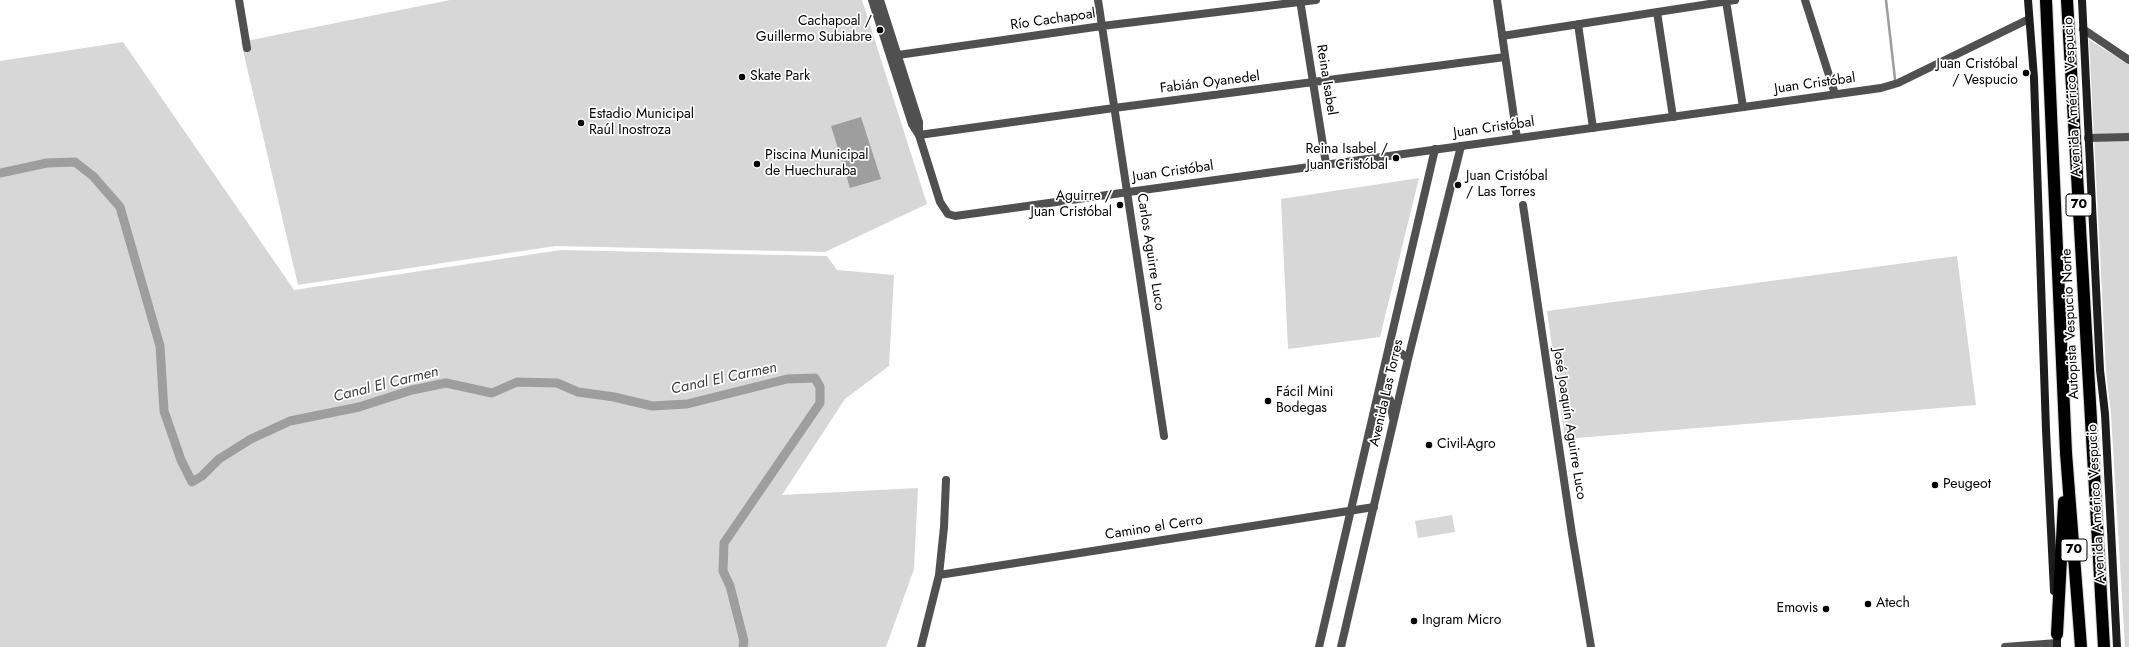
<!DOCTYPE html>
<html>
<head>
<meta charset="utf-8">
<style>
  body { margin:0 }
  canvas { display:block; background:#fff }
</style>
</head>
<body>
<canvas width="2129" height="647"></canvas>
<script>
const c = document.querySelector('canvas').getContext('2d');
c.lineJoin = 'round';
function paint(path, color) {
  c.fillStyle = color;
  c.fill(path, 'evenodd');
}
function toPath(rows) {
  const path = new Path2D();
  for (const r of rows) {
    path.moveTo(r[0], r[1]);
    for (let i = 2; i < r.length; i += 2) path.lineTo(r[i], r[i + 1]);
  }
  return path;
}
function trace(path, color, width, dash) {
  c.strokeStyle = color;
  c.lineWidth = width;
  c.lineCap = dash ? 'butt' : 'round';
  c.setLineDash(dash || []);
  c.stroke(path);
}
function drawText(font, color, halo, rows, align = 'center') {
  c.font = font + ' Jost,sans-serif';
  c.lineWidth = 3.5;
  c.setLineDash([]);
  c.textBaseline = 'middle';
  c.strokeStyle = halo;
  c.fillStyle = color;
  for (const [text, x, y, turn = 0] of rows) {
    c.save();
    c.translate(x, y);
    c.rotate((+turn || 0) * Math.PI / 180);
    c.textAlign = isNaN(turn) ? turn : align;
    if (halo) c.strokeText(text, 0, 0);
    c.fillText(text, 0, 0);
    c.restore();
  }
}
paint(toPath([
  [450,0,862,0,927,204,825,252,555,246,298,285,241,42],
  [2089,40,2129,64,2129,647,2125,647,2111,414,2106,371],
  [123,42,294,290,561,250,827,256,837,270,894,275,889,366,845,399,782,495,918,488,914,569,886,647,0,647,0,61],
  [1419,178,1380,337,1288,349,1281,199],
  [1957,256,1976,405,1565,439,1547,311],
  [1452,515,1455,532,1418,538,1415,521]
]), '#d7d7d7');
paint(toPath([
  [861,117,881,179,850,188,831,126]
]), '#9e9e9e');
trace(toPath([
  [1886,0,1895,79]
]), '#9e9e9e', 2.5);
trace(toPath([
  [0,173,47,163,75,162,93,176,120,207,160,346,164,411,181,460,192,482,202,476,219,459,251,439,290,421,359,407,412,390,446,383,492,393,517,382,557,383,578,392,614,397,652,406,687,404,787,379,815,378,820,387,820,403,724,543,723,571,730,586,744,641,743,647]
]), '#9e9e9e', 9);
const motorway = toPath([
  [2046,0,2066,453,2081,647],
  [2067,0,2104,647],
  [2057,634,2064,502]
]);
trace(motorway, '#dbdbdb', 14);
trace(toPath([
  [239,0,247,48],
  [1098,0,1164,436],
  [1300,0,1326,164],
  [1497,0,1517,138],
  [1805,0,1835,94],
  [1726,1,1743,107],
  [1657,12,1673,117],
  [1578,24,1593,128],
  [2083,29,2129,60],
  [1502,36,1735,0],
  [891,56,1102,26,1316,0],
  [919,135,1114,108,1505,57],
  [1523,205,1572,534,1591,647],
  [1388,355,1401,353,1408,359],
  [1380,393,1387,396,1390,400,1393,418],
  [939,575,1374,507],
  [921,647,939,575,944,527,946,480],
  [1319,647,1435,149],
  [1341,647,1408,359,1461,146],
  [2005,647,2057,643]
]), '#505050', 8);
trace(toPath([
  [872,0,912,124,919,135,940,202,948,214,955,216,1881,88,1898,83,2029,19],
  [880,0,919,122,919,134],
  [2088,138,2129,137]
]), '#505050', 8);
trace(toPath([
  [2028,0,2034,78,2046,430,2054,591],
  [2082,0,2100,370,2105,414,2117,647],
  [2057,630,2057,647]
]), '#1d1d1d', 8);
trace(motorway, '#000', 12);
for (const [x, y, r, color] of [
  [880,30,4,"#000"],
  [2026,73,4,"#000"],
  [742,77,4,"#000"],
  [581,123,4,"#000"],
  [1396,158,4,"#000"],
  [757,164,4,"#000"],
  [1458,185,4,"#000"],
  [1120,205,4,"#000"],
  [1268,401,4,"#000"],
  [1429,445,4,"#000"],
  [1935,485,4,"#000"],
  [1868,604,4,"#000"],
  [1826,609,4,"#000"],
  [1414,621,4,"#000"]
]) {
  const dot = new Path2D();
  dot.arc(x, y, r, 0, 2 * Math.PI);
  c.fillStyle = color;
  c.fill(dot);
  trace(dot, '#fff', 1.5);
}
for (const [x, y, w] of [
  [2079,205,26],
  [2074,550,26]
]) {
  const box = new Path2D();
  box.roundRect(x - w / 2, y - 11, w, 22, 3);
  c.fillStyle = '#fff';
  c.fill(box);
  trace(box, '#000', 1);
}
drawText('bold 13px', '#000', null, [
  ["70",2079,205],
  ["70",2074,550]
]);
drawText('14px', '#000', '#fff', [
  ["Río Cachapoal",1053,20,-8],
  ["Reina Isabel",1326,80,81],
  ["Fabián Oyanedel",1210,83,-7],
  ["Juan Cristóbal",1815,84,-8],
  ["Avenida Américo Vespucio",2073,97,-93],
  ["Juan Cristóbal",1494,128,-8],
  ["Juan Cristóbal",1173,172,-8],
  ["Carlos Aguirre Luco",1150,252,81],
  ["Autopista Vespucio Norte",2071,324,-93],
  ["Avenida Las Torres",1387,393,-77],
  ["José Joaquín Aguirre Luco",1569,424,81],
  ["Avenida Américo Vespucio",2097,504,-93],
  ["Camino el Cerro",1154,528,-9]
]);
drawText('14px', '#000', '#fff', [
  ["Cachapoal /",872,22,"right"],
  ["Guillermo Subiabre",872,38,"right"],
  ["Juan Cristóbal",2018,65,"right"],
  ["/ Vespucio",2018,81,"right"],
  ["Skate Park",750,77],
  ["Estadio Municipal",589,115],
  ["Raúl Inostroza",589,131],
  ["Reina Isabel /",1388,150,"right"],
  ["Juan Cristóbal",1388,166,"right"],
  ["Piscina Municipal",765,156],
  ["de Huechuraba",765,172],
  ["Juan Cristóbal",1466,177],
  ["/ Las Torres",1466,193],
  ["Aguirre /",1112,197,"right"],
  ["Juan Cristóbal",1112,213,"right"],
  ["Fácil Mini",1276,393],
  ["Bodegas",1276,409],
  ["Civil-Agro",1437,445],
  ["Peugeot",1943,485],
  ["Atech",1876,604],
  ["Emovis",1818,609,"right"],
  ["Ingram Micro",1422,621]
], 'left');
drawText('italic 15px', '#3f3f3f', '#fff', [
  ["Canal El Carmen",724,379,-12],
  ["Canal El Carmen",386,385,-14]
]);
</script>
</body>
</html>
